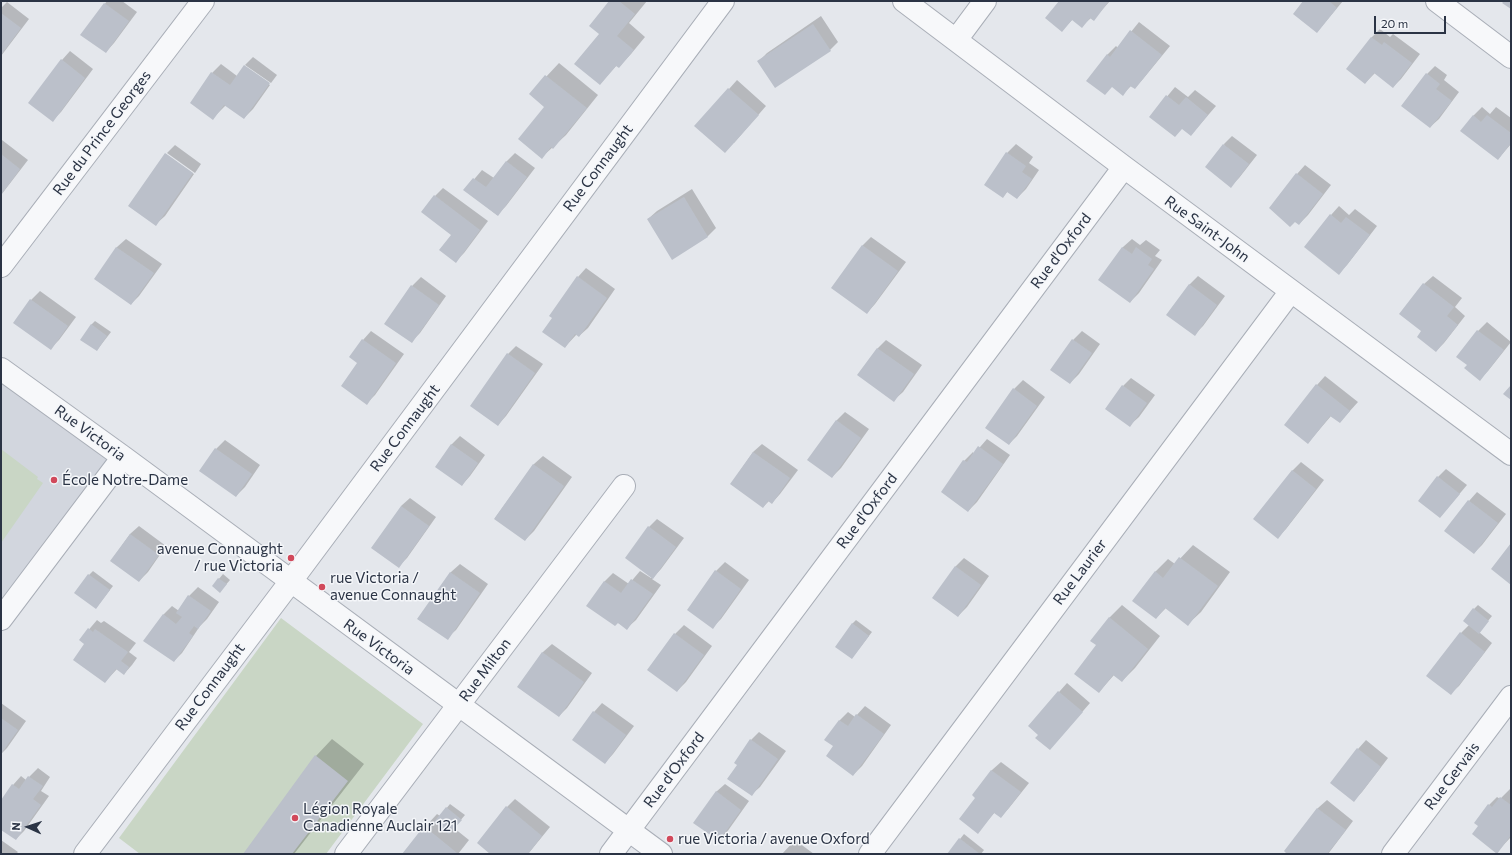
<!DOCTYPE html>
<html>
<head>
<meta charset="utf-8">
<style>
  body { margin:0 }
  #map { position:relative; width:1512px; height:855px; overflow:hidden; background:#e4e7ec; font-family:Commissioner,sans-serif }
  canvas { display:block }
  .frame { position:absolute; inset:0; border:2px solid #2b3445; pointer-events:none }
  .north { position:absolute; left:8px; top:807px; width:40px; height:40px; -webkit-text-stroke:3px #f4f6f9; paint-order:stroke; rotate:273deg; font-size:11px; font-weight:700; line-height:16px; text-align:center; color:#2b3445 }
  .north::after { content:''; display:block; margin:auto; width:14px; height:18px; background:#2b3445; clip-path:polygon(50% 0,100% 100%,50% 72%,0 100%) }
  .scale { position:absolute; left:1374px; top:16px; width:72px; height:18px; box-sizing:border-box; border:2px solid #2b3445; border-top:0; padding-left:5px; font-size:12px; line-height:14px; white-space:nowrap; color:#2b3445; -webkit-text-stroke:3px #f4f6f9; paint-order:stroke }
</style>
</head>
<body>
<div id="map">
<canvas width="1512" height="855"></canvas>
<div class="frame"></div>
<div class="north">N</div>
<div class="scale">20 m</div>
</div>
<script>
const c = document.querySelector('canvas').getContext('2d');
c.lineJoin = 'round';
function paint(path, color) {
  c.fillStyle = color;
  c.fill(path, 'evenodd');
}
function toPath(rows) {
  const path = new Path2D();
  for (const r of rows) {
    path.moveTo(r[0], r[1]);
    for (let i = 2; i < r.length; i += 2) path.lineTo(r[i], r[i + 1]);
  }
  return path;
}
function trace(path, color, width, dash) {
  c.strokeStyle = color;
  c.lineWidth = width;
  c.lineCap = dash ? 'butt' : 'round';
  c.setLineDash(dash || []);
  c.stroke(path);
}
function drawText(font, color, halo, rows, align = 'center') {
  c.font = font + ' Commissioner,sans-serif';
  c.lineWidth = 3;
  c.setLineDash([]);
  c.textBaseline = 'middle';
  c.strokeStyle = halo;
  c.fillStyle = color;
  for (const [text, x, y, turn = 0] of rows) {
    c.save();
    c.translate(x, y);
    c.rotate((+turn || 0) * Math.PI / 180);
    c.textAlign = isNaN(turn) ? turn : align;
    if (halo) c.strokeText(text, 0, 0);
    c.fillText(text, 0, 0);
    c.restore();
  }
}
paint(toPath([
  [1,369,123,457,1,619]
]), '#d2d6de');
paint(toPath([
  [1,449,38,477,37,479,43,483,1,543],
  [281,618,423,724,326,854,140,854,119,838]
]), '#c9d6c5');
paint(toPath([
  [107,1,122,1,137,12,114,43,106,52,82,34],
  [610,1,647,1,629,23,645,37,631,54,619,67,617,65,600,84,600,34],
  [1060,1,1110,1,1093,20,1091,18,1082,26,1073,19,1062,30],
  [1304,1,1343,1,1317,32],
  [7,2,29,19,1,56,1,8],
  [821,16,838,42,830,50,758,62,767,53],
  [1139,22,1170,46,1143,79,1135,88,1132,85,1123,94,1107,55,1116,46,1118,48],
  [1380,29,1390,37,1393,34,1420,54,1401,79,1393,87,1375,73,1365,83,1347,69,1372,37],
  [70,51,93,69,61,112,52,121,62,60],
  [253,57,277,75,271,83,245,65],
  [559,63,598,95,566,135,542,157,545,107,530,94],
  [221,64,237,76,244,67,270,85,253,109,244,118,226,105,213,118,191,103,212,73],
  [1435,66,1447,75,1444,80,1459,92,1439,119,1430,127,1427,74],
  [737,80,766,106,734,143,729,89],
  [1175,87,1188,97,1195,90,1216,106,1191,135,1183,128,1150,117],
  [1482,107,1490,114,1496,107,1511,118,1511,144,1498,159,1473,116],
  [1232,136,1257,155,1239,178,1231,186,1224,144],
  [2,140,28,160,1,195,1,142],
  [1016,144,1033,157,1029,163,1039,170,1026,189,1017,198,1008,191,1003,197,1007,153],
  [175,145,201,164,195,173,167,153],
  [515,153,535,168,506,206,497,215,465,190,482,170,494,178,507,161],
  [166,154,194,174,165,216,156,224,130,206],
  [1305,165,1331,185,1308,215,1299,224,1270,208,1297,174],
  [443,188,488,221,464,253,456,261,452,235,435,196],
  [692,189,716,228,708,236,672,258,648,219,657,211],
  [1339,206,1349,215,1355,209,1377,226,1347,265,1339,273,1331,215],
  [871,237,906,262,875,304,867,313,832,288,863,245],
  [126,239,162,264,139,296,131,304,95,279,117,247],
  [1132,239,1140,245,1146,240,1160,250,1155,256,1162,260,1139,293,1130,302,1100,280,1123,247],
  [586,268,615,289,588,328,579,336,577,334,565,347,554,318,550,316,578,277],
  [1198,276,1225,296,1203,326,1195,334,1189,285],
  [1433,276,1462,298,1455,307,1465,316,1444,343,1436,351,1422,331,1424,284],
  [421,277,446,296,420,333,411,342,412,286],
  [40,291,76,317,59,340,51,348,15,323,31,300],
  [95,321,111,332,97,350,91,325],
  [1487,322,1511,342,1488,371,1480,379,1468,365,1458,357,1478,331],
  [371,331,404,354,375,395,367,403,363,340],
  [1082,331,1100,344,1079,374,1070,383,1052,370,1073,340],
  [886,340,922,365,903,392,894,400,859,375,878,348],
  [516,346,543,364,506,416,498,425,508,354],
  [1325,376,1358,402,1340,422,1331,416,1308,443,1317,385],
  [1131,378,1155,395,1139,417,1130,425,1123,386],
  [1023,380,1045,397,1017,436,1009,444,986,428,1014,389],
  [845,412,869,429,841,468,832,477,808,460,837,420],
  [460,436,485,455,470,476,462,485,451,445],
  [987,439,1010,455,977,502,968,511,964,461,973,452,974,454],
  [225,440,260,465,245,487,236,496,201,470,216,449],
  [762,444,798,470,780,494,772,503,769,501,763,507,731,484,753,452],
  [543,456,572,477,534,531,525,540,495,518,534,464],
  [1301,462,1324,480,1286,529,1278,537,1292,471],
  [1446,469,1467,485,1440,517,1438,477],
  [1477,492,1506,514,1482,545,1474,553,1469,501],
  [410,498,436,517,407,558,399,566,401,506],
  [657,519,684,538,661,569,652,579,661,585,636,620,627,628,588,606,605,581,613,573,629,584,640,571,651,578,652,577,649,527],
  [139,526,166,546,148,572,139,581,111,561,130,534],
  [1193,545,1230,572,1201,612,1188,624,1166,608,1156,618,1155,572,1168,559,1175,564],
  [964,558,989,576,967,607,958,616,933,598,956,566],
  [725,562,749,580,721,619,713,627,688,610,716,571],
  [460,564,488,584,456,630,447,638,419,618,451,572],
  [93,571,113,586,96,608,89,575],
  [223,574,230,580,224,587,213,586],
  [198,587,219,602,207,619,200,626,182,653,174,661,145,640,164,614,172,606,179,611,189,596],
  [1122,605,1160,636,1135,668,1122,681,1114,675,1099,692,1098,645,1109,618],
  [1478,605,1492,616,1479,632,1492,643,1459,686,1450,694,1461,633,1469,625,1474,609],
  [97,620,101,623,104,621,136,643,129,652,137,658,132,665,124,674,117,669,105,682,85,644,80,640],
  [856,620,872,632,852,658,852,624],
  [684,625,712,646,686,682,677,691,649,670,675,634],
  [552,644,592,673,567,708,559,716,518,687,543,652],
  [1067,683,1090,703,1050,749,1039,734,1029,726],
  [1,703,26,721,7,748,1,754],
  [602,703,634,726,613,754,605,763,594,712],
  [865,706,891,725,862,766,853,775,834,746,826,740,840,720,848,712,855,717],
  [759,732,786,751,760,787,751,795,738,765,751,740],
  [332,739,364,764,294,854,245,854,316,756],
  [1366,740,1388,758,1362,792,1354,800,1358,749],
  [1001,762,1029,783,1009,808,1001,817,995,812,978,832,977,798,973,795,992,770],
  [38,768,50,777,41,791,49,796,24,831,16,839,1,828,1,801,13,785,21,776,26,780],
  [725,784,749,801,727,832,718,840,716,792],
  [1510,789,1511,790,1511,837,1497,852,1480,825,1489,805,1497,797,1500,799],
  [515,799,550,827,528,854,492,854,507,807],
  [1327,800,1353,821,1328,854,1289,854,1285,851,1318,808],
  [450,804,465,815,454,828,469,840,458,854,403,854,425,827,437,814,440,816],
  [964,834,984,850,981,854,948,854],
  [1,840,18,852,16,854,1,854],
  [795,840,814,854,782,854]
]), '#0003');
paint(toPath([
  [609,1,619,1,635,14,617,36,634,50,619,68,616,66,600,85,574,64,599,34,589,26],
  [1059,1,1109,1,1094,21,1090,18,1082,28,1072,20,1062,32,1045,18],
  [1303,1,1329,1,1337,8,1317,33,1293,14],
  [1504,1,1511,1,1511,9,1502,3],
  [104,3,129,21,106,53,80,35],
  [1,13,21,28,1,55],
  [813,24,831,51,775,88,757,61],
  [1130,30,1162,55,1135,89,1130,86,1123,96,1112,87,1105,95,1086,81,1107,54,1110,57],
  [1371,37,1382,45,1384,42,1412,63,1393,88,1374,73,1365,84,1346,69],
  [61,59,85,78,53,122,28,103],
  [244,65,270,83,244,119,224,105,213,120,190,103,211,72,230,85],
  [1426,73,1440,84,1436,89,1452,101,1430,128,1401,106],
  [545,75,587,108,553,149,551,147,542,159,518,139,544,107,529,94],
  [728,88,759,115,725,153,694,126],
  [1166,95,1179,105,1186,97,1208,115,1191,136,1182,129,1175,137,1149,117],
  [1473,115,1481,122,1487,115,1511,133,1511,143,1498,160,1460,131],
  [1223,144,1249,164,1231,188,1205,167],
  [1006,152,1026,166,1022,172,1032,179,1017,199,1007,192,1003,198,984,185],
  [165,153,193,173,156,226,128,206],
  [1,154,20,169,1,195],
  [506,161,527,177,498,216,463,190,473,178,486,187],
  [1296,173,1323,194,1299,225,1295,222,1290,227,1269,208],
  [434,195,480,230,456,263,439,250,451,235,421,212],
  [684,197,708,237,672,260,647,219],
  [1330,214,1341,223,1346,217,1370,235,1339,275,1304,247],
  [862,245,898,271,867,314,831,288],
  [116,247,154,273,131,305,94,279],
  [1122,247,1132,254,1136,247,1152,259,1148,265,1154,269,1130,303,1098,280],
  [577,276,607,298,579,337,575,334,565,348,542,332,552,318,549,316],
  [1423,283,1454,307,1447,316,1458,325,1436,352,1417,337,1421,331,1399,314],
  [1189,284,1217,305,1195,336,1166,315],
  [411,285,439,305,412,343,384,324],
  [30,299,68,326,51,350,13,323],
  [91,324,107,336,97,351,80,340],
  [1477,330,1504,350,1480,381,1464,368,1467,365,1456,357],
  [362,339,396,363,367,405,341,386,357,363,349,357],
  [1072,339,1092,353,1070,384,1050,370],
  [877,348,914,374,894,402,857,375],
  [507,353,535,373,498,426,470,406],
  [1316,384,1350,411,1340,423,1330,416,1308,444,1284,425],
  [1122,385,1147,403,1130,427,1105,409],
  [1511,385,1511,400,1503,394],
  [1013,388,1037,406,1009,445,985,428],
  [836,420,861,438,832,478,807,460],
  [451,444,478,463,462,486,435,467],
  [978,446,1003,464,968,512,941,492,963,460,967,462],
  [215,448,252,474,236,497,199,471],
  [753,452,790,478,772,504,768,501,763,508,730,484],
  [533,464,564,486,525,541,494,519],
  [1292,470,1316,489,1278,539,1253,519],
  [1437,476,1460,494,1440,518,1418,501],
  [1468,500,1498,523,1474,554,1444,531],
  [401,506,429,526,399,568,371,548],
  [648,526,676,547,653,579,625,558],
  [130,534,159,555,139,582,110,561],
  [1511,543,1511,585,1491,569],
  [1179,557,1218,586,1188,626,1165,608,1156,619,1132,601,1155,571,1163,578],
  [955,566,981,585,958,617,932,598],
  [715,570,741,589,713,629,687,610],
  [450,572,480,593,448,640,417,619],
  [88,574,110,590,96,609,74,593],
  [218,578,227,584,220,593,212,586],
  [631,579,653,594,627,630,618,623,615,626,586,606,604,581,621,593],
  [188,595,211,611,198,629,194,626,189,633,193,636,174,662,143,641,163,614,176,624,182,617,176,613],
  [1473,608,1489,621,1479,634,1463,621],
  [1109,617,1148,649,1122,682,1113,675,1099,693,1074,674,1096,645,1090,641],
  [852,623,869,636,852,659,835,647],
  [88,628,93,632,95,629,128,652,121,661,129,667,124,675,116,669,105,683,73,660,84,644,79,640],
  [1460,632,1485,652,1451,695,1426,676],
  [674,633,704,655,677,692,647,670],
  [542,652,584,682,559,717,517,687],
  [1058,691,1083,712,1050,750,1035,738,1038,735,1028,726],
  [593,711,626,735,605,764,572,740],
  [856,714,884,734,853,776,826,756,833,746,824,740,839,720,848,726],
  [1,718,18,730,1,754],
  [750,739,778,759,752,796,727,779,737,765,734,763],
  [1357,748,1381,767,1354,802,1330,783],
  [315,755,348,781,292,854,243,854],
  [991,770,1021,792,1001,818,994,813,978,834,959,819,975,798,972,795],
  [28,776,43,786,33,799,41,805,16,840,1,830,1,800,12,784,19,789],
  [716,791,741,810,719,841,693,823],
  [1500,797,1511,805,1511,835,1497,854,1472,834,1478,826,1474,823,1488,804,1492,807],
  [506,806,542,836,528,854,490,854,477,843],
  [446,807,462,820,449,834,434,822],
  [1317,808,1346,830,1327,854,1287,854,1284,851],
  [424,826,457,853,457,854,402,854],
  [959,838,980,854,947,854]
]), '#bbc0ca');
const minor = toPath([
  [904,1,1124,167,1511,454],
  [1437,1,1511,57],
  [956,40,985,1],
  [1,266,203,1],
  [1,369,123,457,661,854],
  [1,619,123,457],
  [85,854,291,581,723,1],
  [346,854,624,486],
  [611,854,1124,167],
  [870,854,1291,291],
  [1393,854,1511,697]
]);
trace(minor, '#a9aeb7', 24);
trace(minor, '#f7f8fa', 22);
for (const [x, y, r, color] of [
  [54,480,4,"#d1495b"],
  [291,558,4,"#d1495b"],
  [322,587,4,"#d1495b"],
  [295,818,4,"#d1495b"],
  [670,839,4,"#d1495b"]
]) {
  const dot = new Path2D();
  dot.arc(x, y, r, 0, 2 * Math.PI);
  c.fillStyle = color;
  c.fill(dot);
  trace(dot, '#f4f6f9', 1.5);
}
drawText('15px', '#2b3445', '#f4f6f9', [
  ["Rue du Prince Georges",102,133,-53],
  ["Rue Connaught",598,168,-53],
  ["Rue Saint-John",1207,229,36],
  ["Rue d'Oxford",1061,251,-53],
  ["Rue Connaught",405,428,-53],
  ["Rue Victoria",90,433,36],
  ["Rue d'Oxford",867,511,-53],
  ["Rue Laurier",1080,572,-53],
  ["Rue Victoria",379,647,36],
  ["Rue Milton",485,670,-53],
  ["Rue Connaught",210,687,-53],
  ["Rue d'Oxford",674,770,-53],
  ["Rue Gervais",1452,776,-53]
]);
drawText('15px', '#2b3445', '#f4f6f9', [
  ["École Notre-Dame",62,480],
  ["avenue Connaught",283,549,"right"],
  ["/ rue Victoria",283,566,"right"],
  ["rue Victoria /",330,578],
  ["avenue Connaught",330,595],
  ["Légion Royale",303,809],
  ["Canadienne Auclair 121",303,826],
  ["rue Victoria / avenue Oxford",678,839]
], 'left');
</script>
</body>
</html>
